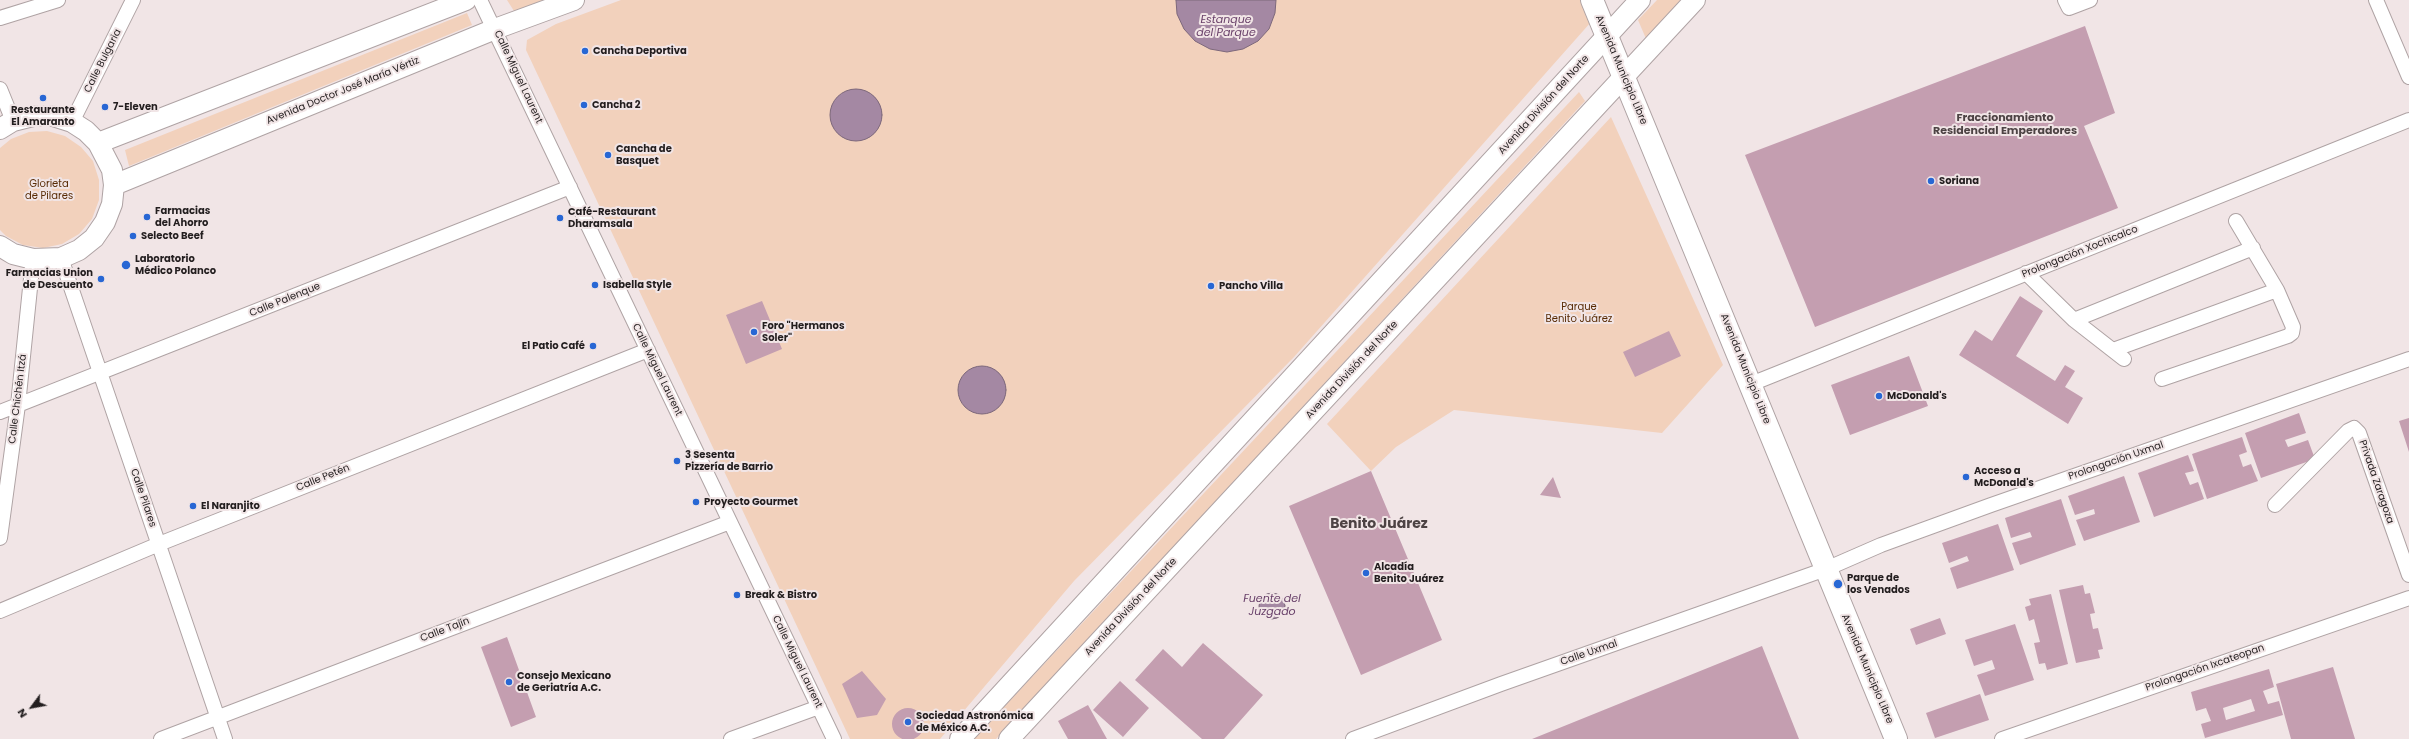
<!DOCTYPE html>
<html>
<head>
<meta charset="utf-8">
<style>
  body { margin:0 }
  #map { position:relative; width:2409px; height:739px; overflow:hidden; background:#f1e5e6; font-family:Poppins,sans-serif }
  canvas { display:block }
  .north { position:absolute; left:12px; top:687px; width:40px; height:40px; -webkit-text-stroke:3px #f1e5e6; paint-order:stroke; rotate:238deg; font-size:11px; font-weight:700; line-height:16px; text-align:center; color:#231e1f }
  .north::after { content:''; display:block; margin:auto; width:14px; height:18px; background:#231e1f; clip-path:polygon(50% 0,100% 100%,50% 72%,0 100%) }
</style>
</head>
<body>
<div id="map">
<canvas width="2409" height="739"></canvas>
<div class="north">N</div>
</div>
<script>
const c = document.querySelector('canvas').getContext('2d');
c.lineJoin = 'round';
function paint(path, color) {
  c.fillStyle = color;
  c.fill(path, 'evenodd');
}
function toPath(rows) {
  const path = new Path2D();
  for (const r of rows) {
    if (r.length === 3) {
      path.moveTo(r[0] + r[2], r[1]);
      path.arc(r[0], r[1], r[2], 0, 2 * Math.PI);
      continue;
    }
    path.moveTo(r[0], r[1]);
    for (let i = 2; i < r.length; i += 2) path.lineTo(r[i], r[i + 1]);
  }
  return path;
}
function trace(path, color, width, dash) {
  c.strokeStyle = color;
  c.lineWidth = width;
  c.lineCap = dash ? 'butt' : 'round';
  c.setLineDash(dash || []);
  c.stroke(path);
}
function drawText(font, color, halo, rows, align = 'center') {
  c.font = font + ' Poppins,sans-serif';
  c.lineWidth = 4;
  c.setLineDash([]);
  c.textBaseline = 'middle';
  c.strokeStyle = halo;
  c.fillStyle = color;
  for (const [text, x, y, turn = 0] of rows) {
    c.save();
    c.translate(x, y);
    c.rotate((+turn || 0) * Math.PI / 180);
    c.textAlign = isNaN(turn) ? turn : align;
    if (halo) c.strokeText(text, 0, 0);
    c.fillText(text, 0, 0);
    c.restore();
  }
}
paint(toPath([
  [507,0,544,0,514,11],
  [621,0,1581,0,1591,22,1294,357,1074,581,940,739,850,739,526,50,527,40,556,24],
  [1657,0,1685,0,1647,41,1638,20],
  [467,13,472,25,129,166,125,150],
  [1579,92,1585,101,996,739,974,739],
  [1611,117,1723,365,1662,433,1454,410,1396,447,1371,471,1327,424],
  [47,131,65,136,81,147,93,161,99,180,99,200,92,219,79,234,62,244,43,248,23,245,6,236,0,230,0,148,11,139,29,132]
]), '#f2d1bc');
const water = toPath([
  [1176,0,1276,0,1275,13,1269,29,1258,41,1243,49,1227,52,1210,49,1195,41,1184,29,1177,14,1176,0],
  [856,115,26],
  [982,390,24],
  [1272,606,13]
]);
paint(water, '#a488a3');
trace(water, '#7d687b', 1);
paint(toPath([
  [2085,26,2115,113,2084,126,2118,208,1815,327,1745,155],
  [2020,296,2043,311,2016,356,2055,381,2065,365,2075,371,2065,387,2083,398,2068,424,1959,355,1975,330,1992,341],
  [762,301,782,349,746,364,726,315],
  [1669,331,1681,356,1635,377,1623,352],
  [1909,356,1928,406,1850,435,1831,385],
  [2299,413,2306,433,2285,440,2288,447,2308,440,2315,459,2261,478,2245,433],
  [2409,418,2409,452,2399,421],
  [2242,437,2247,452,2239,455,2243,467,2251,464,2258,481,2207,499,2192,454],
  [2188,455,2194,471,2185,473,2190,485,2198,482,2204,499,2154,517,2138,473],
  [1371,471,1442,640,1361,675,1289,506],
  [2124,476,2140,522,2084,541,2076,520,2095,514,2094,509,2075,515,2068,496],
  [1553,477,1561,498,1540,495],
  [2061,499,2076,545,2020,565,2012,543,2032,537,2030,532,2011,538,2005,518],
  [1998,524,2014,570,1957,589,1950,568,1969,561,1967,556,1949,563,1942,543],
  [2083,585,2085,594,2090,593,2095,613,2090,614,2093,629,2098,628,2103,649,2098,650,2100,658,2076,663,2059,590],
  [2051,594,2068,664,2047,670,2045,663,2039,664,2034,643,2040,642,2034,619,2029,621,2025,607,2031,605,2029,599],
  [1940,618,1946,634,1916,645,1910,629],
  [2015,624,2034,680,1985,696,1977,675,1995,669,1992,660,1974,666,1965,640],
  [507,637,536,717,511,727,481,647],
  [1203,643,1263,695,1224,739,1202,739,1135,680,1163,649,1182,667],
  [1762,646,1799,739,1532,739],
  [2333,667,2355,739,2291,739,2276,684],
  [2269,669,2274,687,2263,691,2268,704,2279,701,2283,715,2205,738,2201,724,2211,721,2206,708,2196,711,2191,692],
  [2251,699,2255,711,2226,720,2223,708],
  [862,671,886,699,877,715,857,718,842,684],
  [1120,681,1149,708,1123,737,1093,710],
  [1980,694,1989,720,1935,738,1926,713],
  [1088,705,1107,739,1068,739,1058,721],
  [908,724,16]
]), '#c49eb0');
const minor = toPath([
  [480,0,834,739],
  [2065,0,2069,8,2090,0],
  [2376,0,2409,77],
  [0,18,58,0],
  [0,89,13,121],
  [72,122,133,0],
  [2236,221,2277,290],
  [61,258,225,739],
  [2026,273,2074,320,2124,359],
  [2074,320,2253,248],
  [2113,350,2277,290,2293,327,2292,333,2288,336,2162,379],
  [1751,384,2409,120],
  [0,412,570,187],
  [2275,505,2348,431,2354,428,2359,433,2409,575],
  [0,538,18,405,33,259],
  [0,611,159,544,648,350],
  [161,739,730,522],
  [731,739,819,707],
  [1353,739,1501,684,1826,569,1881,545,1991,505,2409,359],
  [2002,739,2409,598]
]);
const secondary = toPath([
  [0,129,13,121,33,116,53,116,72,122,86,131,98,143,112,170,114,185,112,204,105,222,94,238,79,250,61,258,33,259,13,254,0,246],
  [98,143,466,0],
  [114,185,495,29,574,0],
  [960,739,1640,0],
  [1009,739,1695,0]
]);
const primary = toPath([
  [1592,0,1896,739]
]);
trace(minor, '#afa3a4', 16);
trace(secondary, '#afa3a4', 22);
trace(primary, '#afa3a4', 24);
trace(minor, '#fff', 14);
trace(secondary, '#fff', 20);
trace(primary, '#fff', 22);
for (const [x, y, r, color] of [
  [585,51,4,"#2867d4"],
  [43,98,4,"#2867d4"],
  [584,105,4,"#2867d4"],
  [105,107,4,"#2867d4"],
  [608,155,4,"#2867d4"],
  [1931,181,4,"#2867d4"],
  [147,217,4,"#2867d4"],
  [560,218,4,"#2867d4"],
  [133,236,4,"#2867d4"],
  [126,265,5,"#2867d4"],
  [101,279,4,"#2867d4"],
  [595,285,4,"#2867d4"],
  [1211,286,4,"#2867d4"],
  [754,332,4,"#2867d4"],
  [593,346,4,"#2867d4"],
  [1879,396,4,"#2867d4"],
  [677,461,4,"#2867d4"],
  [1966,477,4,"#2867d4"],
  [696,502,4,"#2867d4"],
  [193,506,4,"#2867d4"],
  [1366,573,4,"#2867d4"],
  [1838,584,5,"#2867d4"],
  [737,595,4,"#2867d4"],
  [509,682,4,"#2867d4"],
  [908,722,4,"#2867d4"]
]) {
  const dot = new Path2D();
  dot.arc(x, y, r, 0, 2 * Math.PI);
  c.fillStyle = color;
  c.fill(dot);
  trace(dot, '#f1e5e6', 1.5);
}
drawText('bold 10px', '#231e1f', '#f1e5e6', [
  ["Cancha Deportiva",593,51],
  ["Cancha 2",592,105],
  ["7-Eleven",113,107],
  ["Restaurante",43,110,"center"],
  ["El Amaranto",43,122,"center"],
  ["Cancha de",616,149],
  ["Basquet",616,161],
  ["Soriana",1939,181],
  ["Farmacias",155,211],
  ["del Ahorro",155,223],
  ["Café-Restaurant",568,212],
  ["Dharamsala",568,224],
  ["Selecto Beef",141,236],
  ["Laboratorio",135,259],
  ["Médico Polanco",135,271],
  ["Farmacias Union",93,273,"right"],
  ["de Descuento",93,285,"right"],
  ["Isabella Style",603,285],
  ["Pancho Villa",1219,286],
  ["Foro \"Hermanos",762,326],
  ["Soler\"",762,338],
  ["El Patio Café",585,346,"right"],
  ["McDonald's",1887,396],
  ["3 Sesenta",685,455],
  ["Pizzería de Barrio",685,467],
  ["Acceso a",1974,471],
  ["McDonald's",1974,483],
  ["Proyecto Gourmet",704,502],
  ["El Naranjito",201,506],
  ["Alcadía",1374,567],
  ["Benito Juárez",1374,579],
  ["Parque de",1847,578],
  ["los Venados",1847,590],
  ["Break & Bistro",745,595],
  ["Consejo Mexicano",517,676],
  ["de Geriatría A.C.",517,688],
  ["Sociedad Astronómica",916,716],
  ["de México A.C.",916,728]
], 'left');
drawText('10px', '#231e1f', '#f1e5e6', [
  ["Calle Bulgaria",103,61,-63],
  ["Avenida Municipio Libre",1621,70,67],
  ["Calle Miguel Laurent",518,77,65],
  ["Avenida Doctor José María Vértiz",343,91,-22],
  ["Avenida División del Norte",1544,105,-48],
  ["Prolongación Xochicalco",2080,252,-22],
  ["Calle Palenque",285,300,-22],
  ["Avenida Municipio Libre",1745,369,68],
  ["Calle Miguel Laurent",657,370,64],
  ["Avenida División del Norte",1352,370,-47],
  ["Calle Chichén Itzá",18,399,-83],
  ["Prolongación Uxmal",2116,461,-19],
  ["Calle Petén",323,478,-22],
  ["Privada Zaragoza",2376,482,71],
  ["Calle Pilares",143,498,71],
  ["Avenida División del Norte",1131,607,-47],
  ["Calle Tajín",445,630,-21],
  ["Calle Uxmal",1589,653,-19],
  ["Calle Miguel Laurent",797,662,64],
  ["Prolongación Ixcateopan",2205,668,-19],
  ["Avenida Municipio Libre",1867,669,67]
]);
drawText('10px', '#592c06', '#f1e5e6', [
  ["Glorieta",49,184],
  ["de Pilares",49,196],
  ["Parque",1579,307],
  ["Benito Juárez",1579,319]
]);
drawText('italic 11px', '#69416a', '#f1e5e6', [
  ["Estanque",1226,20],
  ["del Parque",1226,33],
  ["Fuente del",1272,599],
  ["Juzgado",1272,612]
]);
drawText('bold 11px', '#4d4344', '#f1e5e6', [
  ["Fraccionamiento",2005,118],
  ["Residencial Emperadores",2005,131]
]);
drawText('bold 14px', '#4d4344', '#f1e5e6', [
  ["Benito Juárez",1379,524]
]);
</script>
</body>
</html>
